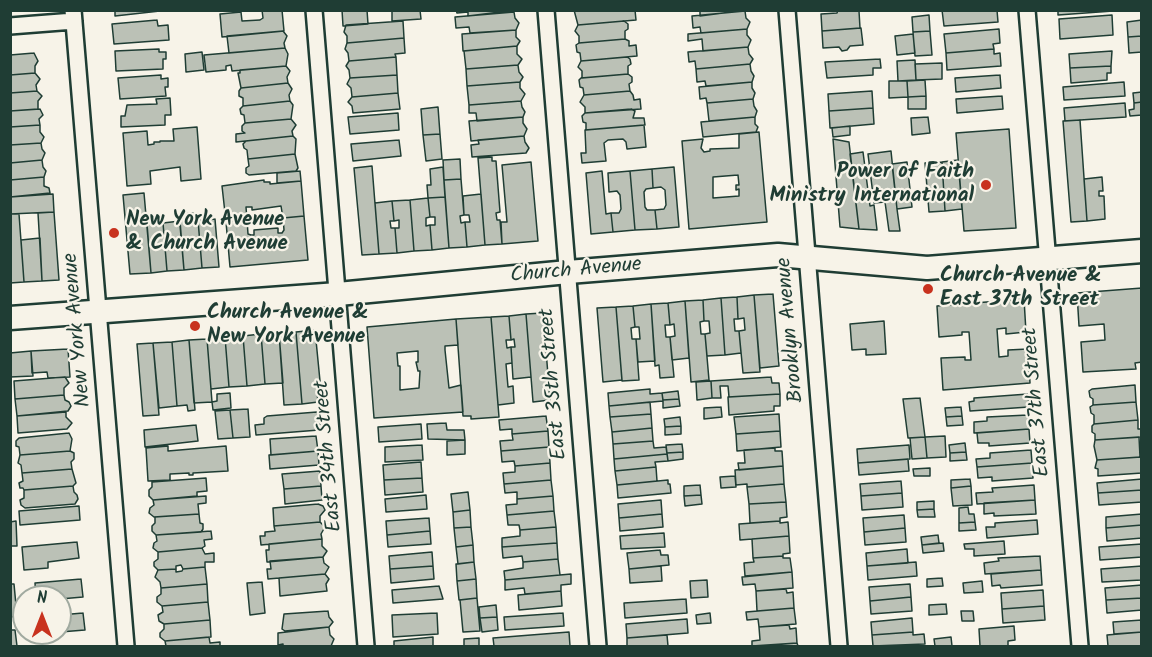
<!DOCTYPE html>
<html>
<head>
<meta charset="utf-8">
<style>
  body { margin:0 }
  #map { position:relative; width:1152px; height:657px; overflow:hidden; background:#f7f3e8; font-family:Kalam,sans-serif }
  canvas { display:block }
  .frame { position:absolute; inset:0; border:12px solid #1f3d34; pointer-events:none }
  .north { position:absolute; left:12px; top:585px; width:60px; height:60px; box-sizing:border-box; background:#f7f3e8; border:2px solid #a1aaa0; border-radius:50%; rotate:0deg; font-size:16px; font-weight:700; line-height:24px; text-align:center; color:#1f3d34 }
  .north::after { content:''; display:block; margin:auto; width:21px; height:27px; background:#c8321e; clip-path:polygon(50% 0,100% 100%,50% 72%,0 100%) }
</style>
</head>
<body>
<div id="map">
<canvas width="1152" height="657"></canvas>
<div class="frame"></div>
<div class="north">N</div>
</div>
<script>
const c = document.querySelector('canvas').getContext('2d');
c.lineJoin = 'round';
function paint(path, color) {
  c.fillStyle = color;
  c.fill(path, 'evenodd');
}
function toPath(rows) {
  const path = new Path2D();
  for (const r of rows) {
    path.moveTo(r[0], r[1]);
    for (let i = 2; i < r.length; i += 2) path.lineTo(r[i], r[i + 1]);
  }
  return path;
}
function trace(path, color, width, dash) {
  c.strokeStyle = color;
  c.lineWidth = width;
  c.lineCap = dash ? 'butt' : 'round';
  c.setLineDash(dash || []);
  c.stroke(path);
}
function drawText(font, color, halo, rows, align = 'center') {
  c.font = font + ' Kalam,sans-serif';
  c.lineWidth = 4.5;
  c.setLineDash([]);
  c.textBaseline = 'middle';
  c.strokeStyle = halo;
  c.fillStyle = color;
  for (const [text, x, y, turn = 0] of rows) {
    c.save();
    c.translate(x, y);
    c.rotate((+turn || 0) * Math.PI / 180);
    c.textAlign = isNaN(turn) ? turn : align;
    if (halo) c.strokeText(text, 0, 0);
    c.fillText(text, 0, 0);
    c.restore();
  }
}
const building = toPath([
  [115,10,160,10,160,11,115,16,115,10],
  [262,10,282,10,284,31,222,37,220,14,241,12,242,21,260,20,263,18,262,10],
  [342,10,367,10,368,24,343,26,342,10],
  [392,10,420,10,421,19,392,21,392,10],
  [456,10,516,10,468,16,468,12,457,13,456,10],
  [574,10,635,10,636,20,578,25,574,10],
  [700,10,746,10,700,16,700,10],
  [838,10,859,11,860,28,822,31,821,14,837,13,838,10],
  [942,10,997,10,998,22,944,26,942,10],
  [1058,10,1113,10,1113,11,1058,15,1058,10],
  [745,11,746,18,750,22,747,29,701,33,700,27,693,28,692,16,745,11],
  [514,12,515,18,519,23,516,30,470,33,469,27,456,28,455,17,514,12],
  [929,15,930,31,913,32,912,17,929,15],
  [1112,15,1113,35,1060,39,1059,19,1112,15],
  [157,20,158,26,168,25,169,40,114,44,112,24,157,20],
  [1142,20,1142,36,1128,37,1127,22,1142,20],
  [403,21,404,38,347,43,347,36,344,32,346,25,403,21],
  [624,21,628,24,628,29,625,31,625,39,579,43,579,36,575,31,578,25,624,21],
  [861,28,863,45,850,46,847,50,842,51,839,47,823,48,822,31,861,28],
  [747,29,747,35,751,40,748,47,703,51,702,39,688,41,688,34,747,29],
  [999,29,1000,43,993,44,994,49,946,53,944,34,999,29],
  [516,30,516,37,520,41,517,46,463,51,462,34,516,30],
  [283,31,287,36,284,43,285,48,229,53,227,36,283,31],
  [930,31,932,55,915,56,913,32,930,31],
  [913,34,915,53,897,55,895,36,913,34],
  [1142,36,1142,52,1129,53,1128,37,1142,36],
  [404,38,405,53,395,54,396,57,349,61,348,53,345,49,347,43,404,38],
  [625,39,629,41,629,46,636,45,637,56,581,61,580,53,577,52,576,45,579,43,625,39],
  [517,46,517,54,522,59,518,65,466,69,464,51,517,46],
  [748,47,749,54,753,59,750,64,696,69,695,61,689,62,688,52,748,47],
  [285,48,288,54,286,66,232,71,231,65,226,66,226,70,206,72,204,55,285,48],
  [159,49,159,52,166,52,166,59,163,59,163,69,116,71,115,51,159,49],
  [994,49,994,54,1000,53,1001,66,947,70,946,53,994,49],
  [1112,51,1111,66,1070,68,1069,54,1112,51],
  [202,52,204,70,186,72,185,54,202,52],
  [34,53,38,61,35,66,35,73,10,75,10,55,34,53],
  [396,57,397,75,350,78,349,70,346,66,349,61,396,57],
  [627,57,630,59,631,64,628,66,628,74,582,78,582,71,578,67,581,61,627,57],
  [880,59,881,68,873,68,873,75,827,78,825,62,880,59],
  [915,60,916,80,898,81,897,61,915,60],
  [942,63,942,79,916,80,915,64,942,63],
  [750,64,751,71,754,76,752,82,706,86,705,81,697,82,696,69,750,64],
  [518,65,519,72,523,77,520,82,467,86,466,69,518,65],
  [286,66,290,71,287,77,288,83,241,88,238,73,240,73,240,70,286,66],
  [1111,66,1111,73,1107,73,1107,80,1071,83,1070,68,1111,66],
  [35,73,40,79,36,85,37,91,10,93,10,75,35,73],
  [628,74,632,77,632,82,629,84,630,91,584,95,583,88,580,87,579,80,581,78,628,74],
  [161,75,161,79,168,78,168,87,165,87,166,96,120,99,118,78,161,75],
  [397,75,398,93,352,97,351,88,347,84,350,78,397,75],
  [1000,75,1001,88,956,92,955,78,1000,75],
  [925,80,926,96,908,97,907,81,925,80],
  [889,81,907,81,908,97,889,98,889,81],
  [520,82,520,88,525,94,521,101,469,105,467,86,520,82],
  [752,82,752,88,755,93,753,99,707,103,706,98,700,99,699,87,752,82],
  [1124,82,1125,96,1064,100,1063,87,1124,82],
  [288,83,292,89,289,95,290,101,243,106,243,98,239,96,239,91,241,88,288,83],
  [37,91,42,96,38,101,38,109,10,111,10,93,37,91],
  [630,91,633,95,634,100,640,99,641,109,585,113,585,107,580,102,584,95,630,91],
  [872,91,873,108,829,111,828,94,872,91],
  [1142,92,1142,102,1134,103,1133,93,1142,92],
  [398,93,400,109,353,113,352,106,348,102,352,97,398,93],
  [926,96,926,109,908,109,908,97,926,96],
  [1002,96,1003,109,957,113,956,99,1002,96],
  [170,98,171,115,165,115,165,125,121,127,121,116,125,116,127,105,157,104,156,99,170,98],
  [753,99,754,106,757,111,755,117,709,121,707,103,753,99],
  [290,101,293,105,291,119,245,123,244,115,241,114,240,109,243,106,290,101],
  [521,101,522,107,525,112,523,117,477,121,476,113,469,113,469,105,521,101],
  [1142,102,1142,115,1130,116,1129,110,1134,109,1134,103,1142,102],
  [1125,103,1126,117,1065,121,1064,108,1125,103],
  [438,107,440,134,423,135,421,109,438,107],
  [873,108,874,124,830,128,829,111,873,108],
  [40,109,43,115,39,119,40,125,10,127,10,111,40,109],
  [631,109,635,111,633,118,644,118,645,125,586,130,586,123,583,122,582,116,585,113,631,109],
  [398,113,399,130,350,134,348,117,398,113],
  [523,117,523,123,527,129,524,136,471,141,469,121,523,117],
  [755,117,755,124,758,127,756,132,703,137,701,122,755,117],
  [928,117,930,133,912,135,911,118,928,117],
  [291,119,296,125,292,131,293,136,236,142,236,134,245,133,242,131,242,126,245,123,291,119],
  [1080,120,1087,221,1071,222,1063,121,1080,120],
  [40,125,40,132,44,137,41,143,10,145,10,127,40,125],
  [644,125,646,147,627,149,626,142,623,139,608,140,604,143,606,161,582,163,581,153,586,153,585,130,644,125],
  [850,126,850,135,833,137,832,128,850,126],
  [197,127,201,179,181,181,180,167,150,171,151,184,127,186,123,133,147,131,148,145,154,144,154,142,160,142,160,141,174,141,173,129,197,127],
  [1009,129,1016,228,964,231,956,133,1009,129],
  [759,132,767,222,689,229,682,141,703,139,701,148,704,152,710,151,710,149,739,148,739,134,759,132],
  [738,175,739,185,736,185,736,190,739,189,739,196,713,198,713,177,738,175],
  [440,134,442,159,426,161,423,135,440,134],
  [293,136,296,139,295,154,248,159,247,150,244,148,243,144,246,141,293,136],
  [524,136,525,142,529,148,526,153,472,157,471,145,479,144,478,140,524,136],
  [833,139,849,142,859,229,840,227,833,139],
  [399,140,401,156,353,161,351,144,399,140],
  [41,143,42,149,45,153,42,160,10,163,10,145,41,143],
  [891,151,897,209,900,231,889,231,885,202,874,203,868,154,891,151],
  [863,152,870,206,874,205,877,230,859,229,850,154,863,152],
  [295,154,298,168,296,171,249,175,246,173,246,168,249,166,248,159,295,154],
  [492,157,492,161,496,161,500,212,496,213,497,220,500,220,502,244,485,245,478,158,492,157],
  [460,159,461,179,444,180,443,160,460,159],
  [42,160,43,167,46,171,44,177,10,180,10,163,42,160],
  [958,160,962,209,945,211,942,162,958,160],
  [531,162,538,241,502,244,501,222,507,222,502,165,531,162],
  [907,162,912,207,897,209,892,164,907,162],
  [942,162,945,211,929,212,925,163,942,162],
  [372,166,379,254,362,255,354,168,372,166],
  [443,167,445,197,428,198,427,185,431,185,430,169,443,167],
  [674,167,679,227,657,229,655,210,664,209,666,205,665,190,661,187,653,188,652,169,674,167],
  [652,169,653,188,646,189,644,192,645,207,647,210,655,210,657,229,635,230,630,171,652,169],
  [300,171,301,181,277,183,277,173,300,171],
  [602,171,606,214,611,213,613,232,591,234,586,173,602,171],
  [630,171,635,230,613,232,611,213,619,213,621,209,620,195,617,191,609,192,608,173,630,171],
  [44,177,44,186,49,188,50,193,10,197,10,180,44,177],
  [1102,177,1103,191,1099,191,1099,196,1104,196,1105,219,1087,221,1084,179,1102,177],
  [461,179,464,215,460,216,461,223,465,222,467,247,449,248,444,180,461,179],
  [264,180,264,182,270,182,270,184,301,181,304,216,283,218,281,206,252,210,252,207,246,207,247,220,226,222,222,186,264,180],
  [144,193,151,273,130,274,123,195,144,193],
  [53,194,54,212,10,214,10,197,53,194],
  [481,194,485,245,467,247,465,222,470,222,469,215,464,215,463,196,481,194],
  [445,197,449,248,432,250,430,225,435,225,435,217,430,217,428,198,445,197],
  [428,198,430,217,426,218,426,226,430,225,432,250,414,251,410,200,428,198],
  [410,200,414,251,397,253,395,228,399,228,399,220,394,221,392,201,410,200],
  [392,201,394,221,390,221,391,228,395,228,397,253,379,254,375,203,392,201],
  [54,212,59,280,42,281,38,213,54,212],
  [193,213,194,220,198,220,202,268,184,270,179,214,193,213],
  [10,214,19,214,24,282,10,283,10,214],
  [304,216,308,260,230,267,226,222,247,220,248,234,251,235,254,235,254,230,278,228,278,233,282,233,284,230,283,218,304,216],
  [215,219,219,267,202,268,198,220,215,219],
  [180,221,184,270,167,271,163,223,180,221],
  [163,223,167,271,151,273,147,224,163,223],
  [40,238,42,281,24,282,21,240,40,238],
  [1142,288,1142,362,1135,363,1136,369,1083,372,1081,342,1105,340,1104,324,1079,326,1077,293,1142,288],
  [773,294,779,366,760,368,754,295,773,294],
  [754,295,760,372,743,373,739,331,745,330,744,318,738,319,737,297,754,295],
  [737,297,738,319,734,319,735,331,739,331,741,353,725,355,721,298,737,297],
  [721,298,725,355,707,356,705,334,710,333,709,321,704,321,703,300,721,298],
  [1024,299,1026,332,1006,334,1006,328,997,329,999,357,1008,356,1008,350,1028,349,1030,383,943,390,941,358,965,357,965,360,971,360,969,332,962,332,962,335,939,337,937,306,1024,299],
  [703,300,704,321,700,322,701,334,705,334,709,380,691,382,685,301,703,300],
  [685,301,689,358,672,360,670,337,675,336,674,324,670,325,668,303,685,301],
  [668,303,670,325,665,325,666,337,670,337,674,377,660,378,659,365,655,366,651,304,668,303],
  [651,304,655,361,638,362,636,339,640,339,639,327,635,327,633,306,651,304],
  [633,306,635,327,631,328,632,339,636,339,639,380,622,381,616,307,633,306],
  [616,307,622,380,603,382,597,308,616,307],
  [543,313,550,400,533,402,526,314,543,313],
  [526,314,531,377,513,379,511,347,515,347,514,339,511,340,509,316,526,314],
  [509,316,511,340,506,340,507,348,511,347,512,363,506,364,508,387,513,386,514,403,498,405,491,317,509,316],
  [491,317,499,417,471,419,471,416,463,416,456,319,491,317],
  [456,319,458,345,445,346,445,350,449,388,461,385,463,412,374,418,367,327,456,319],
  [418,351,418,362,416,362,418,371,420,371,419,388,400,390,400,366,398,366,397,353,418,351],
  [884,321,886,354,866,355,866,349,852,350,850,324,884,321],
  [315,330,320,381,316,381,318,402,302,404,296,332,315,330],
  [296,332,302,404,284,405,279,333,296,332],
  [279,333,283,383,265,384,261,334,279,333],
  [261,334,265,384,247,386,243,336,261,334],
  [243,336,247,386,229,387,225,337,243,336],
  [225,337,229,387,211,389,207,339,225,337],
  [207,339,212,402,194,403,189,340,207,339],
  [189,340,195,410,188,411,187,405,177,406,172,342,189,340],
  [172,342,177,406,159,408,153,343,172,342],
  [153,343,159,415,143,416,137,344,153,343],
  [68,349,70,377,48,378,47,372,32,373,31,351,68,349],
  [31,351,33,376,10,377,10,353,31,351],
  [65,377,69,383,64,388,64,395,15,399,14,381,65,377],
  [771,377,772,383,779,383,780,394,729,397,728,386,720,386,721,398,712,398,711,381,771,377],
  [711,381,712,398,697,400,696,382,711,381],
  [1135,385,1136,402,1093,405,1093,399,1090,397,1089,391,1092,389,1135,385],
  [650,389,650,394,662,393,663,401,609,406,608,393,650,389],
  [678,391,679,399,663,400,662,393,678,391],
  [230,393,231,408,213,410,212,402,217,401,217,394,230,393],
  [780,394,780,406,774,406,774,411,729,415,728,397,780,394],
  [1028,394,1029,407,970,411,969,402,974,401,974,398,1028,394],
  [64,395,65,400,69,402,71,406,68,411,17,416,15,399,64,395],
  [920,398,925,437,908,438,903,399,920,398],
  [679,399,680,406,663,408,663,400,679,399],
  [650,402,651,414,610,417,609,406,650,402],
  [1136,402,1138,420,1094,424,1094,415,1091,413,1090,407,1093,405,1136,402],
  [721,407,722,417,704,419,704,408,721,407],
  [961,407,962,416,946,417,945,408,961,407],
  [248,409,250,437,233,438,230,410,248,409],
  [230,410,233,438,218,439,215,411,230,410],
  [66,412,66,417,72,423,67,429,18,433,17,416,66,412],
  [317,412,321,416,319,430,256,435,255,425,264,424,264,418,267,416,317,412],
  [651,414,652,428,612,432,610,417,651,414],
  [779,414,780,431,736,434,734,417,779,414],
  [1028,415,1029,429,974,433,974,422,987,421,987,417,1028,415],
  [546,416,548,431,512,434,512,429,500,430,499,420,546,416],
  [962,416,963,425,947,426,946,417,962,416],
  [680,417,681,426,665,427,664,419,680,417],
  [1138,420,1138,429,1142,429,1142,437,1095,440,1095,434,1092,432,1092,426,1094,424,1138,420],
  [446,423,447,430,464,430,465,440,428,439,427,424,446,423],
  [421,424,422,439,379,442,378,427,421,424],
  [196,425,198,441,145,447,144,430,196,425],
  [681,426,681,434,665,435,665,427,681,426],
  [652,428,653,441,613,444,612,432,652,428],
  [1029,429,1030,443,989,446,989,443,978,443,977,433,1029,429],
  [548,431,549,447,501,451,500,441,513,440,512,434,548,431],
  [780,431,781,447,737,451,736,434,780,431],
  [69,433,72,439,70,451,20,455,19,447,16,446,16,441,19,438,69,433],
  [316,436,318,451,271,455,270,439,316,436],
  [945,436,946,457,927,458,925,437,945,436],
  [925,437,927,458,912,459,910,438,925,437],
  [1139,437,1140,457,1097,460,1094,446,1095,440,1139,437],
  [465,440,465,454,447,455,447,441,465,440],
  [653,441,654,448,666,447,667,454,614,459,613,444,653,441],
  [965,443,966,452,950,453,949,445,965,443],
  [682,444,683,452,667,453,666,445,682,444],
  [422,445,423,460,385,462,385,447,422,445],
  [909,445,910,459,858,463,857,449,909,445],
  [168,446,168,451,226,446,228,471,193,473,193,475,189,475,189,473,170,474,170,480,148,481,146,448,168,446],
  [549,447,550,463,515,466,514,461,502,462,501,451,549,447],
  [775,448,775,451,782,451,783,466,739,470,738,463,745,463,744,450,775,448],
  [1031,450,1032,463,977,467,976,459,990,458,990,453,1031,450],
  [70,451,74,453,74,459,71,462,72,469,22,473,21,465,18,463,20,455,70,451],
  [318,451,319,465,270,469,269,455,318,451],
  [683,452,683,459,668,461,667,453,683,452],
  [966,452,967,460,950,461,950,453,966,452],
  [667,454,668,461,655,462,656,467,615,471,614,459,667,454],
  [1141,457,1142,473,1098,476,1098,469,1095,468,1097,460,1141,457],
  [908,459,909,471,859,475,858,463,908,459],
  [421,462,422,478,384,480,383,465,421,462],
  [550,463,551,480,504,484,503,473,515,472,515,466,550,463],
  [1032,463,1033,478,992,481,992,477,978,478,977,467,1032,463],
  [783,466,784,484,747,487,747,484,736,485,735,470,783,466],
  [656,467,657,481,617,485,615,471,656,467],
  [930,468,930,476,914,476,913,469,930,468],
  [72,469,76,483,73,486,24,490,23,488,20,488,19,483,23,481,22,473,72,469],
  [320,471,321,486,284,489,282,474,320,471],
  [735,476,736,487,721,488,720,477,735,476],
  [206,478,207,491,197,492,197,496,153,500,149,496,149,490,152,487,152,482,206,478],
  [422,478,423,492,385,495,384,480,422,478],
  [970,479,971,486,951,488,951,480,970,479],
  [1142,479,1142,490,1098,493,1097,483,1142,479],
  [551,480,553,496,517,499,517,492,505,493,504,484,551,480],
  [668,480,668,484,670,484,671,493,618,498,617,485,668,480],
  [901,481,902,493,861,496,860,484,901,481],
  [784,484,786,502,749,504,747,487,784,484],
  [700,485,701,495,684,496,684,486,700,485],
  [1034,485,1035,500,977,504,976,493,993,492,992,488,1034,485],
  [73,486,74,492,77,495,78,499,75,504,25,508,21,505,20,500,24,498,24,490,73,486],
  [321,486,322,500,285,504,284,489,321,486],
  [971,486,972,505,953,506,951,488,971,486],
  [1142,490,1142,502,1099,505,1098,493,1142,490],
  [468,492,470,510,453,512,451,494,468,492],
  [902,493,903,507,862,510,861,496,902,493],
  [426,495,427,509,386,512,385,499,426,495],
  [701,495,702,504,685,506,684,496,701,495],
  [206,496,206,503,198,504,199,514,154,517,149,513,150,508,154,505,153,500,206,496],
  [553,496,554,511,507,515,506,505,517,504,517,499,553,496],
  [661,500,662,514,619,518,618,504,661,500],
  [1035,500,1036,514,994,516,994,513,984,514,984,503,1035,500],
  [934,501,934,509,917,510,917,502,934,501],
  [786,502,787,517,780,518,780,521,750,523,749,504,786,502],
  [318,504,323,506,325,510,320,516,320,522,274,526,273,508,318,504],
  [79,506,80,520,20,525,19,511,79,506],
  [968,507,969,514,974,514,975,522,959,523,959,508,968,507],
  [934,509,935,517,918,517,917,510,934,509],
  [470,510,471,527,454,528,453,512,470,510],
  [554,511,556,527,520,530,519,525,508,525,507,515,554,511],
  [199,514,200,523,203,524,203,529,201,532,156,535,152,531,152,526,155,523,155,517,199,514],
  [662,514,663,527,620,531,619,518,662,514],
  [1142,514,1142,525,1106,528,1106,517,1142,514],
  [904,515,905,528,864,532,863,518,904,515],
  [429,518,430,531,387,535,386,521,429,518],
  [1037,520,1038,534,987,538,986,527,995,527,995,523,1037,520],
  [16,521,17,546,10,546,10,522,16,521],
  [780,521,780,523,788,522,789,536,740,540,739,524,780,521],
  [320,522,325,527,321,534,322,539,261,545,260,536,265,536,265,532,275,531,274,526,320,522],
  [975,522,976,530,959,531,959,523,975,522],
  [1142,525,1142,538,1107,541,1106,528,1142,525],
  [471,527,473,545,456,547,454,528,471,527],
  [556,527,557,543,502,547,502,538,520,536,520,530,556,527],
  [905,528,906,542,865,545,864,532,905,528],
  [211,531,212,539,204,540,205,546,202,548,158,552,153,548,154,543,157,541,156,535,211,531],
  [430,531,431,544,388,547,387,535,430,531],
  [664,533,665,547,621,549,620,536,664,533],
  [938,535,939,543,922,545,921,537,938,535],
  [789,536,790,553,783,554,783,556,753,558,752,539,789,536],
  [322,539,322,546,327,551,323,557,267,562,266,550,269,550,269,544,322,539],
  [1004,541,1005,554,974,556,974,549,965,549,964,544,1004,541],
  [77,542,79,558,48,562,48,568,24,570,22,547,77,542],
  [557,543,558,559,523,562,522,556,503,558,502,547,557,543],
  [943,543,944,551,923,553,922,545,943,543],
  [1142,544,1142,557,1100,560,1099,547,1142,544],
  [473,545,474,562,458,564,456,547,473,545],
  [202,548,205,554,214,553,214,562,205,562,205,567,183,569,181,565,176,566,176,569,158,570,154,566,154,562,158,559,158,552,202,548],
  [907,549,908,563,867,566,866,553,907,549],
  [660,550,661,555,668,555,669,565,629,569,627,553,660,550],
  [432,552,433,566,390,569,389,556,432,552],
  [783,556,783,558,790,558,792,572,745,576,744,563,754,562,753,558,783,556],
  [1040,556,1041,570,985,574,984,563,999,561,998,558,1040,556],
  [323,557,324,563,329,567,325,574,268,579,267,569,271,569,270,561,323,557],
  [558,559,560,575,505,580,504,571,523,568,523,562,558,559],
  [474,562,476,579,457,581,456,564,474,562],
  [916,562,917,576,868,580,867,566,916,562],
  [433,566,434,579,391,583,390,569,433,566],
  [661,566,662,581,630,583,629,569,661,566],
  [1142,566,1142,580,1102,582,1101,569,1142,566],
  [205,567,207,584,161,588,160,582,155,577,158,570,176,569,176,572,182,571,183,569,205,567],
  [1041,570,1042,585,1001,588,1000,585,992,586,991,574,1041,570],
  [792,572,793,588,756,591,755,584,743,585,742,577,792,572],
  [325,574,329,579,326,584,327,591,280,596,279,578,325,574],
  [571,574,571,584,561,585,561,591,525,594,524,588,505,590,505,580,571,574],
  [942,578,943,586,927,587,927,579,942,578],
  [81,579,83,597,60,599,60,597,36,597,35,583,81,579],
  [476,579,477,598,459,600,457,581,476,579],
  [707,580,708,597,691,598,690,581,707,580],
  [982,581,983,592,964,593,963,583,982,581],
  [262,582,265,613,250,615,247,583,262,582],
  [10,584,14,584,17,616,10,617,10,584],
  [207,584,208,602,162,606,157,602,157,597,161,594,161,588,207,584],
  [910,584,911,597,870,601,869,587,910,584],
  [1142,585,1142,598,1106,600,1105,588,1142,585],
  [439,586,443,599,393,603,392,590,439,586],
  [786,589,787,593,793,592,794,608,757,611,756,591,786,589],
  [1043,590,1044,606,1002,609,1001,593,1043,590],
  [561,591,562,606,519,610,518,595,561,591],
  [911,597,912,611,871,614,870,601,911,597],
  [477,598,480,631,463,632,460,600,477,598],
  [1142,598,1142,610,1107,613,1106,600,1142,598],
  [686,599,687,613,625,618,624,603,686,599],
  [208,602,210,620,164,624,159,621,158,615,163,612,162,606,208,602],
  [946,604,947,614,929,615,929,605,946,604],
  [496,605,497,617,480,618,479,607,496,605],
  [1044,606,1045,620,1003,623,1002,609,1044,606],
  [794,608,796,624,759,627,758,619,747,620,746,612,794,608],
  [328,611,329,617,333,622,329,627,285,631,282,629,284,614,328,611],
  [961,611,973,611,974,621,962,621,961,611],
  [83,613,85,630,60,632,60,615,83,613],
  [437,613,438,634,393,637,392,615,437,613],
  [563,613,564,626,505,630,504,617,563,613],
  [710,613,711,623,697,624,696,615,710,613],
  [497,617,498,630,482,632,480,618,497,617],
  [22,618,24,618,24,633,49,633,23,635,22,618],
  [912,618,913,632,872,635,871,622,912,618],
  [687,619,688,633,627,638,626,624,687,619],
  [210,620,211,637,165,641,160,637,160,633,164,629,164,624,210,620],
  [1142,620,1142,632,1114,634,1113,622,1142,620],
  [789,625,790,629,796,628,797,643,752,646,752,641,760,640,759,627,789,625],
  [1014,626,1015,640,1008,641,1008,646,980,646,979,629,1014,626],
  [329,627,330,635,334,639,331,646,283,646,283,644,278,645,278,633,329,627],
  [10,630,15,630,17,646,10,646,10,630],
  [569,632,570,646,494,646,493,638,569,632],
  [913,632,913,635,924,634,925,644,873,646,872,635,913,632],
  [1142,632,1142,646,1108,646,1107,635,1142,632],
  [667,635,668,646,627,646,627,638,667,635],
  [209,637,210,643,220,642,220,646,166,646,165,641,209,637],
  [433,637,433,646,394,646,394,641,433,637],
  [951,637,952,646,935,646,934,639,951,637],
  [479,638,479,646,464,646,464,639,479,638],
  [797,643,798,646,760,646,797,643]
]);
paint(building, '#bbc1b6');
trace(building, '#1f3d34', 1.5);
const street = toPath([
  [73,10,126,646],
  [314,10,366,646],
  [546,10,598,646],
  [787,10,839,646],
  [1027,10,1080,646],
  [10,26,74,21]
]);
const secondary = toPath([
  [10,318,338,294,568,272,778,255,927,268,1142,251]
]);
trace(street, '#1f3d34', 20);
trace(secondary, '#1f3d34', 27);
trace(street, '#f7f3e8', 15);
trace(secondary, '#f7f3e8', 22);
for (const [x, y, r, color] of [
  [986,185,6,"#c8321e"],
  [114,233,6,"#c8321e"],
  [928,289,6,"#c8321e"],
  [195,326,6,"#c8321e"]
]) {
  const dot = new Path2D();
  dot.arc(x, y, r, 0, 2 * Math.PI);
  c.fillStyle = color;
  c.fill(dot);
  trace(dot, '#f7f3e8', 2);
}
drawText('bold 21px', '#1f3d34', '#f7f3e8', [
  ["Power of Faith",974,173,"right"],
  ["Ministry International",974,197,"right"],
  ["New York Avenue",126,221],
  ["& Church Avenue",126,245],
  ["Church Avenue &",940,277],
  ["East 37th Street",940,301],
  ["Church Avenue &",207,314],
  ["New York Avenue",207,338]
], 'left');
drawText('21px', '#1f3d34', '#f7f3e8', [
  ["Church Avenue",576,272,-5],
  ["New York Avenue",79,330,-95],
  ["Brooklyn Avenue",792,330,-95],
  ["East 35th Street",555,384,-95],
  ["East 37th Street",1038,402,-95],
  ["East 34th Street",330,456,-95]
]);
</script>
</body>
</html>
